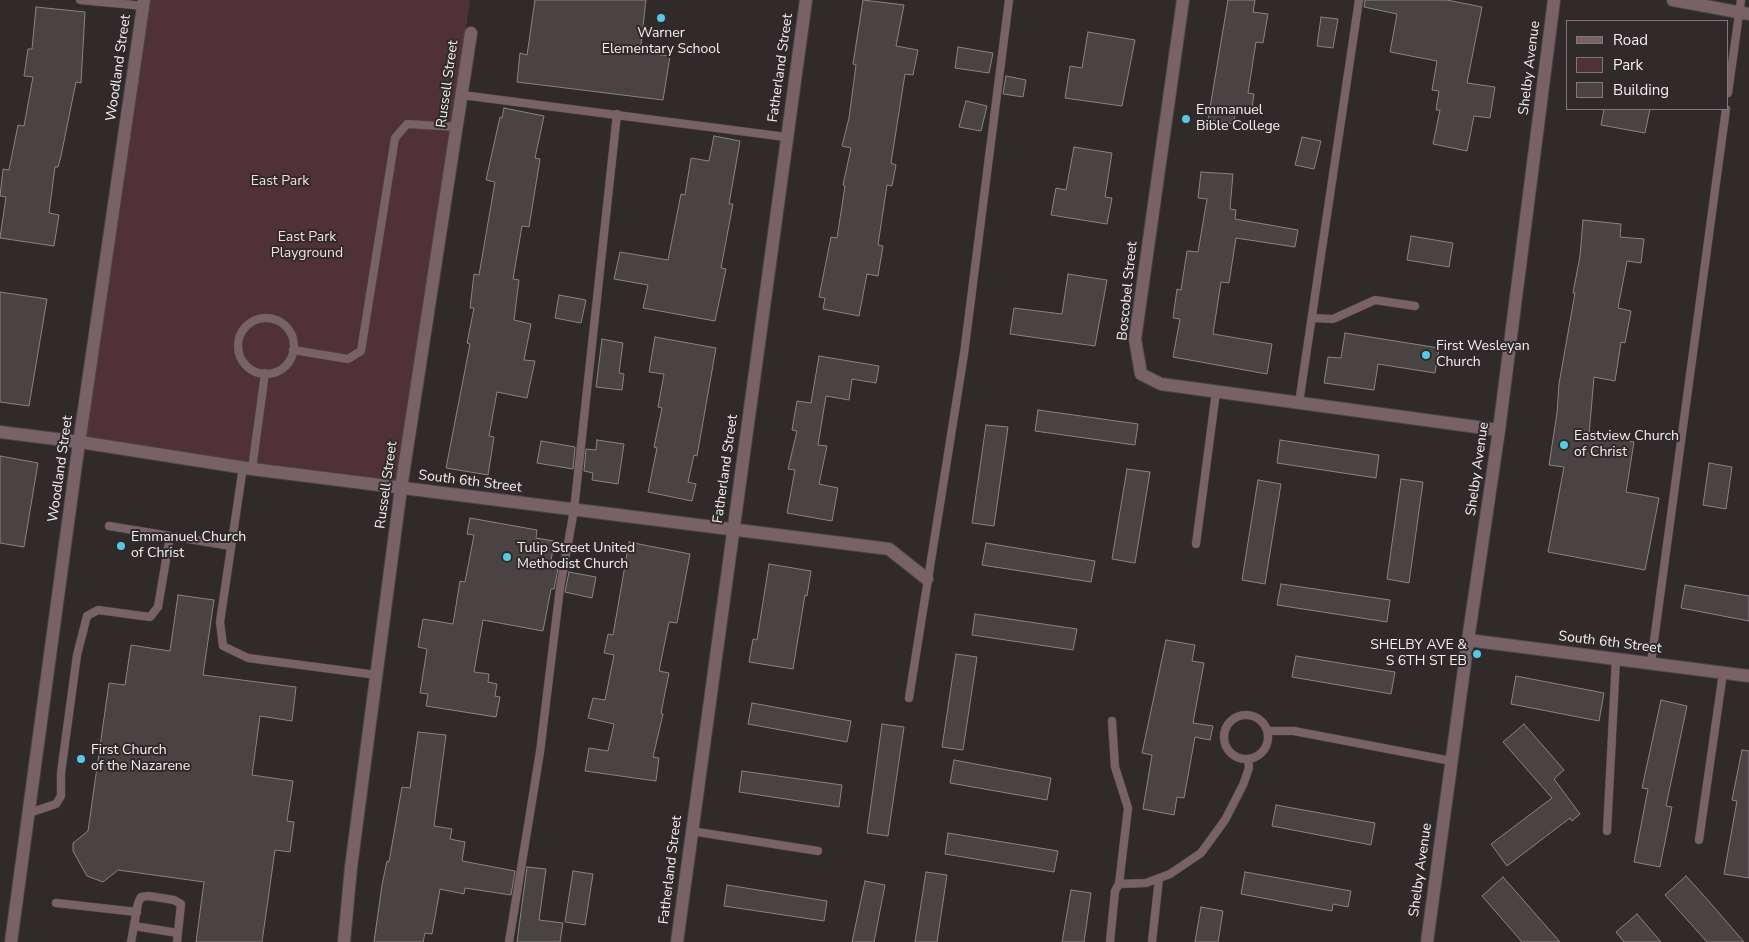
<!DOCTYPE html>
<html>
<head>
<meta charset="utf-8">
<style>
  body { margin:0 }
  #map { position:relative; width:1749px; height:942px; overflow:hidden; background:#302a2b; font-family:"Nunito Sans",sans-serif }
  canvas { display:block }
  .legend { position:absolute; left:1566px; top:20px; width:162px; height:90px; box-sizing:border-box; background:#302a2b; border:1px solid #7e797a; margin:0; padding:6px 9px; list-style:none; font-size:15px; color:#f4f0f1 }
  .legend li { display:flex; align-items:center; gap:10px; height:25px }
  .legend b { width:25px; border:1px solid #7e797a }
</style>
</head>
<body>
<div id="map">
<canvas width="1749" height="942"></canvas>
<ul class="legend">
<li><b style="height:6px;background:#796267"></b>Road</li>
<li><b style="height:14px;background:#513138"></b>Park</li>
<li><b style="height:14px;background:#4a4344"></b>Building</li>
</ul>
</div>
<script>
const c = document.querySelector('canvas').getContext('2d');
c.lineJoin = 'round';
function paint(path, color) {
  c.fillStyle = color;
  c.fill(path, 'evenodd');
}
function toPath(rows) {
  const path = new Path2D();
  for (const r of rows) {
    if (r.length === 3) {
      path.moveTo(r[0] + r[2], r[1]);
      path.arc(r[0], r[1], r[2], 0, 2 * Math.PI);
      continue;
    }
    path.moveTo(r[0], r[1]);
    for (let i = 2; i < r.length; i += 2) path.lineTo(r[i], r[i + 1]);
  }
  return path;
}
function trace(path, color, width, dash) {
  c.strokeStyle = color;
  c.lineWidth = width;
  c.lineCap = dash ? 'butt' : 'round';
  c.setLineDash(dash || []);
  c.stroke(path);
}
function drawText(font, color, halo, rows, align = 'center') {
  c.font = font + ' "Nunito Sans",sans-serif';
  c.lineWidth = 4;
  c.setLineDash([]);
  c.textBaseline = 'middle';
  c.strokeStyle = halo;
  c.fillStyle = color;
  for (const [text, x, y, turn = 0] of rows) {
    c.save();
    c.translate(x, y);
    c.rotate((+turn || 0) * Math.PI / 180);
    c.textAlign = isNaN(turn) ? turn : align;
    if (halo) c.strokeText(text, 0, 0);
    c.fillText(text, 0, 0);
    c.restore();
  }
}
paint(toPath([
  [140,0,470,0,401,488,80,442]
]), '#513138');
const building = toPath([
  [535,0,646,0,640,52,670,56,663,100,517,82,520,53,527,55,535,0],
  [863,0,904,5,896,46,918,50,913,75,905,74,891,163,896,165,892,186,887,185,878,245,883,246,878,276,867,274,859,316,823,309,825,298,819,297,831,237,837,238,845,186,843,185,851,148,842,146,849,118,856,65,853,64,863,0],
  [1228,0,1255,0,1253,12,1268,14,1263,43,1256,42,1248,93,1254,94,1251,115,1235,113,1234,124,1208,120,1228,0],
  [1365,0,1447,0,1482,7,1467,83,1495,87,1490,118,1474,116,1467,151,1433,144,1440,110,1436,110,1439,91,1432,90,1437,61,1390,52,1397,14,1364,7,1365,0],
  [36,7,85,12,81,83,76,82,61,156,58,167,55,167,49,213,59,215,54,246,0,238,6,197,0,196,3,169,9,170,18,125,24,126,33,77,24,76,28,49,32,49,36,7],
  [1321,17,1338,19,1333,48,1317,46,1321,17],
  [1088,32,1135,40,1122,106,1065,98,1070,66,1082,68,1088,32],
  [958,47,993,53,989,73,955,68,958,47],
  [1006,76,1026,80,1023,97,1003,94,1006,76],
  [966,101,987,106,981,131,959,127,966,101],
  [504,108,544,116,535,158,540,159,529,227,522,226,513,279,519,280,514,320,531,324,524,360,535,361,527,398,497,392,489,436,494,437,488,475,446,468,470,344,467,343,474,308,470,308,474,274,479,275,495,182,486,180,500,117,502,118,504,108],
  [1604,109,1650,109,1645,133,1601,125,1604,109],
  [714,136,740,141,729,204,733,204,721,268,726,269,715,321,643,308,648,285,614,279,620,252,668,260,681,194,685,195,691,158,709,161,714,136],
  [1302,137,1321,141,1314,169,1295,165,1302,137],
  [1074,147,1112,153,1105,197,1112,198,1107,224,1051,215,1056,188,1066,190,1074,147],
  [1201,172,1233,174,1230,209,1236,210,1235,219,1298,230,1295,247,1236,238,1229,283,1221,282,1213,334,1272,344,1267,374,1173,357,1180,319,1173,318,1177,289,1181,290,1187,251,1198,252,1207,199,1198,198,1201,172],
  [1583,220,1621,224,1620,237,1644,239,1641,263,1627,261,1618,308,1631,311,1625,343,1621,342,1615,381,1594,377,1589,435,1634,442,1626,492,1659,498,1645,570,1548,552,1564,467,1549,465,1557,413,1559,384,1575,293,1573,293,1580,256,1583,220],
  [1411,236,1453,243,1449,267,1407,260,1411,236],
  [1068,274,1107,280,1095,346,1010,334,1014,308,1062,314,1068,274],
  [0,292,47,299,29,406,0,402,0,292],
  [559,295,586,300,581,323,555,318,559,295],
  [1345,333,1439,348,1435,373,1378,364,1374,390,1324,383,1328,357,1341,358,1345,333],
  [655,337,716,348,697,456,694,455,688,482,696,484,692,501,648,492,657,448,654,447,662,408,658,407,664,374,649,372,655,337],
  [602,339,623,343,619,373,624,374,622,390,596,387,602,339],
  [819,356,879,366,876,383,852,379,849,400,826,396,818,445,827,446,819,484,838,488,832,521,787,513,795,470,788,469,797,431,792,430,797,401,811,403,819,356],
  [1038,410,1138,424,1135,445,1035,431,1038,410],
  [986,425,1008,427,994,526,972,523,986,425],
  [597,440,624,444,618,484,592,480,593,473,584,471,586,449,596,450,597,440],
  [1280,440,1379,455,1376,478,1277,463,1280,440],
  [541,441,575,447,573,469,537,463,541,441],
  [0,456,38,463,24,547,0,543,0,456],
  [1709,463,1732,467,1726,509,1703,505,1709,463],
  [1127,469,1150,472,1135,563,1112,559,1127,469],
  [1401,479,1423,482,1409,583,1387,579,1401,479],
  [1258,480,1281,484,1265,584,1242,580,1258,480],
  [470,518,537,530,536,538,554,541,550,568,558,569,554,589,551,589,543,631,483,620,474,672,489,674,488,682,497,684,495,696,500,697,496,717,426,706,428,694,420,693,427,649,418,647,423,619,453,624,460,581,465,582,474,535,467,534,470,518],
  [629,542,690,554,677,623,669,622,659,671,669,673,661,713,663,714,653,757,659,758,656,781,585,771,589,748,608,751,614,724,588,718,593,698,605,700,614,655,604,653,608,634,613,635,629,542],
  [986,543,1095,561,1091,582,982,565,986,543],
  [769,564,811,571,807,596,805,595,793,669,749,662,753,639,757,640,769,564],
  [569,572,596,577,592,598,565,592,569,572],
  [1281,584,1390,600,1387,622,1277,605,1281,584],
  [1685,585,1749,596,1749,621,1681,608,1685,585],
  [178,595,214,600,203,675,296,687,292,721,260,716,252,775,293,781,287,821,294,822,290,852,275,850,262,942,196,942,204,882,118,870,103,882,87,876,73,851,73,843,88,831,109,683,125,685,131,645,170,651,178,595],
  [975,614,1077,629,1073,650,972,635,975,614],
  [1166,640,1195,645,1192,661,1204,663,1193,723,1213,726,1210,740,1195,737,1184,798,1177,797,1174,815,1143,809,1152,755,1142,753,1166,640],
  [956,654,977,657,963,750,942,747,956,654],
  [1296,656,1395,672,1391,694,1292,677,1296,656],
  [1516,676,1604,693,1599,721,1511,704,1516,676],
  [1661,700,1687,706,1666,806,1672,807,1660,867,1634,862,1648,789,1642,788,1661,700],
  [752,703,851,721,847,742,748,724,752,703],
  [882,724,904,727,888,836,867,833,882,724],
  [1524,724,1564,770,1554,779,1580,814,1572,821,1570,818,1507,866,1491,844,1552,798,1503,742,1524,724],
  [418,732,446,735,434,826,452,829,450,839,465,842,462,861,515,871,511,895,465,888,464,894,440,889,432,934,425,933,423,942,374,942,382,885,387,861,389,862,402,787,410,788,418,732],
  [1742,750,1749,751,1749,878,1724,874,1737,801,1732,800,1742,750],
  [954,760,1051,778,1047,800,950,783,954,760],
  [742,771,842,785,839,807,739,792,742,771],
  [1276,805,1375,823,1371,845,1272,826,1276,805],
  [948,833,1058,851,1054,872,945,854,948,833],
  [527,867,546,869,539,920,563,923,560,942,517,942,527,867],
  [573,871,593,874,585,925,565,922,573,871],
  [926,872,947,875,937,942,915,942,926,872],
  [1245,872,1351,891,1348,907,1333,904,1332,911,1241,894,1245,872],
  [1686,876,1706,898,1744,942,1707,942,1665,895,1686,876],
  [1503,877,1560,942,1522,942,1482,896,1503,877],
  [865,881,885,885,874,942,852,942,865,881],
  [727,885,827,901,824,921,724,906,727,885],
  [1071,890,1091,893,1084,942,1062,942,1071,890],
  [1201,907,1223,911,1218,942,1195,942,1201,907],
  [1637,914,1661,942,1624,942,1616,932,1637,914]
]);
paint(building, '#4a4344');
trace(building, '#8a8384', 1);
const service = toPath([
  [80,0,144,6],
  [1728,93,1741,0],
  [462,95,786,137],
  [1312,318,1333,319,1375,300,1415,306],
  [266,346,28],
  [293,350,348,359,361,351,395,138,407,124,457,127],
  [1299,403,1359,0],
  [243,467,220,622,223,646,248,658,377,675],
  [252,469,265,373],
  [109,526,231,546],
  [1196,544,1216,392],
  [1651,663,1726,109],
  [909,698,964,354,1009,0],
  [1246,737,22],
  [1112,721,1115,767,1128,808,1119,884],
  [1268,731,1294,731,1451,761],
  [29,813,56,804,61,796,61,773,77,655,87,616,98,610,150,617,158,607,170,536],
  [691,831,818,851],
  [1607,831,1616,659],
  [1699,840,1723,673],
  [56,903,137,912],
  [134,926,178,933],
  [131,942,138,903,141,897,149,896,174,900,181,904,177,942],
  [509,942,540,752,560,588,574,510,617,114],
  [1110,942,1115,891,1119,884,1146,883,1170,874,1201,853,1225,820,1243,785,1249,768,1248,759],
  [1152,942,1159,878]
]);
const minor = toPath([
  [1183,0,1135,339,1141,374,1161,384,1499,430],
  [1673,0,1749,14],
  [0,432,80,442,252,469,889,549,927,579],
  [1468,640,1749,676],
  [344,942,351,867,401,488,471,33],
  [677,942,806,0]
]);
const tertiary = toPath([
  [11,942,76,464,144,0],
  [1427,942,1468,640,1499,430,1554,0]
]);
trace(service, '#4b4647', 9);
trace(minor, '#4b4647', 14);
trace(tertiary, '#4b4647', 14);
trace(service, '#796267', 8);
trace(minor, '#796267', 12);
trace(tertiary, '#796267', 12);
for (const [x, y, r, color] of [
  [661,18,5,"#57c9e2"],
  [1186,119,5,"#57c9e2"],
  [1426,355,5,"#57c9e2"],
  [1564,445,5,"#57c9e2"],
  [121,546,5,"#57c9e2"],
  [507,557,5,"#57c9e2"],
  [1477,654,5,"#57c9e2"],
  [81,759,5,"#57c9e2"]
]) {
  const dot = new Path2D();
  dot.arc(x, y, r, 0, 2 * Math.PI);
  c.fillStyle = color;
  c.fill(dot);
  trace(dot, '#302a2b', 2);
}
drawText('14px', '#f4f0f1', '#302a2b', [
  ["Warner",661,34,"center"],
  ["Elementary School",661,50,"center"],
  ["Emmanuel",1196,111],
  ["Bible College",1196,127],
  ["First Wesleyan",1436,347],
  ["Church",1436,363],
  ["Eastview Church",1574,437],
  ["of Christ",1574,453],
  ["Emmanuel Church",131,538],
  ["of Christ",131,554],
  ["Tulip Street United",517,549],
  ["Methodist Church",517,565],
  ["SHELBY AVE &",1467,646,"right"],
  ["S 6TH ST EB",1467,662,"right"],
  ["First Church",91,751],
  ["of the Nazarene",91,767]
], 'left');
drawText('14px', '#f4f0f1', '#302a2b', [
  ["Woodland Street",119,68,-82],
  ["Fatherland Street",781,68,-82],
  ["Shelby Avenue",1530,68,-83],
  ["Russell Street",448,84,-82],
  ["Boscobel Street",1128,291,-84],
  ["Woodland Street",61,469,-82],
  ["Fatherland Street",726,469,-82],
  ["Shelby Avenue",1478,469,-82],
  ["South 6th Street",470,482,7],
  ["Russell Street",387,485,-82],
  ["South 6th Street",1610,643,7],
  ["Fatherland Street",671,870,-83],
  ["Shelby Avenue",1421,870,-82]
]);
drawText('14px', '#fbd9df', '#302a2b', [
  ["East Park",280,182],
  ["East Park",307,238],
  ["Playground",307,254]
]);
</script>
</body>
</html>
